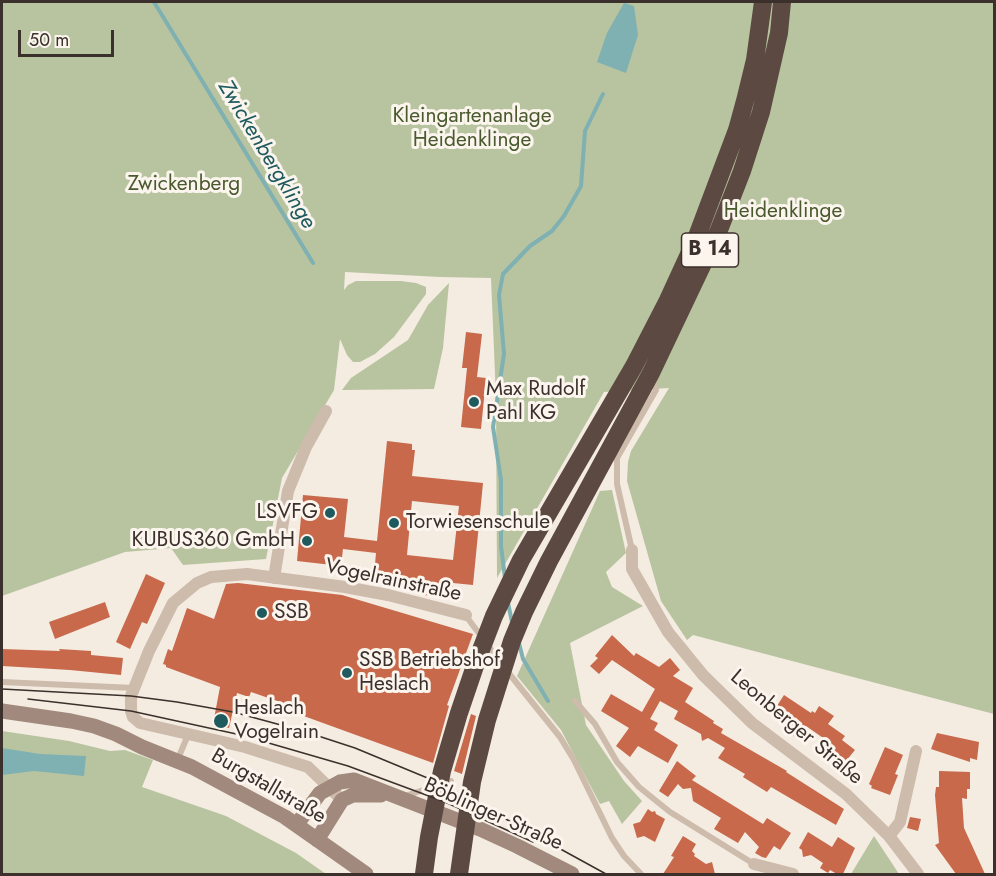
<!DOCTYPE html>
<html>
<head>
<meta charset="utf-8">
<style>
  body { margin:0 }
  #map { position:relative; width:996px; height:876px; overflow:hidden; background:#f4ebe1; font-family:Jost,sans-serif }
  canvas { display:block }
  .frame { position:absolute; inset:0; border:3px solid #3b302b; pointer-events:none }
  .scale { position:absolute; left:18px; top:30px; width:96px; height:27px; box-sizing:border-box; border:3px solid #3b302b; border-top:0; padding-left:8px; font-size:18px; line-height:21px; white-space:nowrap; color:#3b302b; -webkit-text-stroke:4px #fbf5ee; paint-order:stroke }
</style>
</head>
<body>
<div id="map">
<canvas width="996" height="876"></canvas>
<div class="frame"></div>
<div class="scale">50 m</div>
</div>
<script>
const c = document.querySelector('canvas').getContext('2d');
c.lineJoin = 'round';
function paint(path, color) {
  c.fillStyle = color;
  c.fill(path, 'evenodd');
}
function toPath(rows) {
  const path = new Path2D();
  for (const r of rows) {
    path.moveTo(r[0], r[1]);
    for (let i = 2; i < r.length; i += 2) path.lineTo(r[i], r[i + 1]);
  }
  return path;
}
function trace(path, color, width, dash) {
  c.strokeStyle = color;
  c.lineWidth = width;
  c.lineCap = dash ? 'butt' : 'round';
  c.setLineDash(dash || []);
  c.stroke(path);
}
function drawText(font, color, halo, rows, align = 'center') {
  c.font = font + ' Jost,sans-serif';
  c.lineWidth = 6;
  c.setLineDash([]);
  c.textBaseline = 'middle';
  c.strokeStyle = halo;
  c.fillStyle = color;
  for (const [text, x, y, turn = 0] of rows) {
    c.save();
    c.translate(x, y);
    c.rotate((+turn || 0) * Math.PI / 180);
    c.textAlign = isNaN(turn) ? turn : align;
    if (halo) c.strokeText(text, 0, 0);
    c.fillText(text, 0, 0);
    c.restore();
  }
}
paint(toPath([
  [2,2,994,2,994,714,693,635,687,640,661,601,627,481,628,462,631,451,669,388,604,392,497,578,496,398,491,278,440,277,345,272,344,290,348,285,356,281,401,281,416,283,426,287,426,294,394,337,375,354,360,362,353,362,347,355,340,339,334,390,282,478,266,559,183,565,171,548,125,552,2,596],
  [449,283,443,348,434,389,342,390,351,378,408,340,428,305],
  [612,490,626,553,606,572,612,587,643,606,570,643,586,725,624,781,642,801,622,824,609,801,600,804,561,730,517,676,600,491],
  [2,731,69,741,110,751,125,750,153,760,142,787,226,816,296,853,326,874,2,874],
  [874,836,899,874,851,874]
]), '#b8c4a0');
paint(toPath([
  [624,3,634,6,638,35,626,73,597,62,607,33],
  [2,748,40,754,86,756,84,776,34,771,2,775]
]), '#7fb0b2');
trace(toPath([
  [154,2,313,263],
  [505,578,501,546,501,480,493,427,504,354,499,295,503,274,530,246,552,231,564,216,581,186,585,131,603,94],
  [508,603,512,622],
  [519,643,523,659,548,701]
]), '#7fb0b2', 4);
paint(toPath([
  [466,332,482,334,477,377,486,378,481,429,461,427,467,368,462,368],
  [387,441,412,444,412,450,415,450,412,476,483,483,473,585,453,583,452,598,424,595,426,580,374,575,376,553,343,549,341,566,297,561,303,495,348,499,344,537,377,541],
  [412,501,459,506,453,560,407,555],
  [146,574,165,583,147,624,142,622,130,649,116,642],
  [238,583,342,595,473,634,447,705,449,706,433,763,290,711,292,706,251,692,249,697,237,693,229,728,213,724,220,687,166,667,166,665,163,664,168,649,172,651,187,608,214,619,226,584],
  [105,602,110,617,55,639,49,622],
  [612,635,634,656,636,653,659,667,670,658,680,670,673,676,693,688,685,702,714,721,713,723,723,729,721,733,787,771,786,772,844,809,836,825,771,787,767,792,743,777,745,774,718,758,725,748,708,738,702,741,701,734,674,719,678,711,660,701,650,719,658,723,654,730,678,745,668,763,638,746,630,757,616,746,629,728,601,711,611,694,642,712,655,689,612,660,599,674,590,666,598,658,595,656],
  [2,649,60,651,59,649,91,651,91,655,123,658,121,675,70,670,2,666],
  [784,695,811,713,812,711,815,713,819,706,834,716,828,724,845,736,842,740,855,750,846,761,827,746,829,742,806,726,798,739,786,731,793,722,775,709],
  [471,714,476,716,462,774,454,771],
  [937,733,979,742,977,760,970,758,970,762,931,749],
  [885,747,903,755,895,774,898,775,890,795,871,788,872,786,869,784],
  [677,761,696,776,692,780,763,824,767,818,791,833,780,850,774,846,766,858,762,857,755,853,759,847,745,832,738,843,714,829,721,818,693,801,691,788,683,789,678,784,668,797,659,791],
  [939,771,970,772,970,789,967,789,967,799,962,798,964,828,985,874,956,874,935,845,939,843,935,795,936,787,939,787],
  [648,809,652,812,655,811,656,814,665,819,655,842,644,836,637,838,633,824,640,822],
  [910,817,921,819,918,831,907,828],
  [808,832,832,847,838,837,855,848,843,874,837,874,830,870,828,873,820,868,823,863,811,855,803,857,802,850,799,848],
  [683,836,696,844,692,851,695,854,694,856,706,864,712,862,715,874,663,874,674,857,671,856]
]), '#c8694b');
trace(toPath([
  [632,550,617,484,617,458,656,390,653,380],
  [466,616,501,663],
  [507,671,560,737,574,760,612,838,624,856,641,874],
  [2,682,134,688],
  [575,701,595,724,617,762,639,787,670,812,754,864],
  [177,761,188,735],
  [405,796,451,781]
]), '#cdbbac', 6);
trace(toPath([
  [632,550,632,569,668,632,703,675,752,723,846,794,889,836,918,874],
  [274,578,288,491,306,447,326,411],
  [342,800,308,767,245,747,140,723,133,717,131,711,131,696,149,651,173,603,197,583,211,577,247,574,345,587,388,595,466,615],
  [889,836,900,822,916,751],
  [754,864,793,874]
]), '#cdbbac', 12);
trace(toPath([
  [2,711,71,721,94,726,116,734,142,747,192,767,285,817,366,874],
  [297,824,320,793,340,782,354,780,480,829,517,846,572,874],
  [317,840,342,800,353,795,381,795]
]), '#a18a7d', 15);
trace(toPath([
  [424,874,429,837,442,771,459,713,476,663,494,616,521,560,634,366,668,300,696,239,737,130,746,97,755,60,763,2],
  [459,874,472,782,487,720,512,641,524,612,549,561,651,373,719,230,742,171,761,112,779,33,782,2]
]), '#5c4a42', 18);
trace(toPath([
  [2,689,131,696,177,702,233,712,303,731,355,748,442,784,606,874],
  [28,699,131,711,241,735,348,766,445,802,533,842]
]), '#3b302b', 1.5);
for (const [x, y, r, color] of [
  [474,402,6,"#1f5a5e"],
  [330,513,6,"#1f5a5e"],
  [394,523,6,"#1f5a5e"],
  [307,541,6,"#1f5a5e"],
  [262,613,6,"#1f5a5e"],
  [347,673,6,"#1f5a5e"],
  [221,721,8,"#1f5a5e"]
]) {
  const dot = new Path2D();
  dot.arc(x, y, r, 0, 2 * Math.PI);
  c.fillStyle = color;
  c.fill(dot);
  trace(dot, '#fbf5ee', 2);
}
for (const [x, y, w] of [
  [710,250,57]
]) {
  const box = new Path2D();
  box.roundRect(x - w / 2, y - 17, w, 34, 4.5);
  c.fillStyle = '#fbf5ee';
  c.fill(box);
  trace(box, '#3b302b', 1.5);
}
drawText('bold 20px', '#3b302b', null, [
  ["B 14",710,250]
]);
drawText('21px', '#4a5a2e', '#fbf5ee', [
  ["Kleingartenanlage",472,117],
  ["Heidenklinge",472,141],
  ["Zwickenberg",184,185],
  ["Heidenklinge",783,212]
]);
drawText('21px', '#3b302b', '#fbf5ee', [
  ["Max Rudolf",486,390],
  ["Pahl KG",486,414],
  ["LSVFG",318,513,"right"],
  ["Torwiesenschule",406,523],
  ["KUBUS360 GmbH",295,541,"right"],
  ["SSB",274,613],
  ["SSB Betriebshof",359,661],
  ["Heslach",359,685],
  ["Heslach",234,709],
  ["Vogelrain",234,733]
], 'left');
drawText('21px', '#3b302b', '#fbf5ee', [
  ["Vogelrainstraße",393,581,12],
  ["Leonberger Straße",796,728,40],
  ["Burgstallstraße",268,787,30],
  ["Böblinger Straße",493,815,24]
]);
drawText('italic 22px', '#1f5a5e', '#fbf5ee', [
  ["Zwickenbergklinge",266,155,59]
]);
</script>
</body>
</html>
